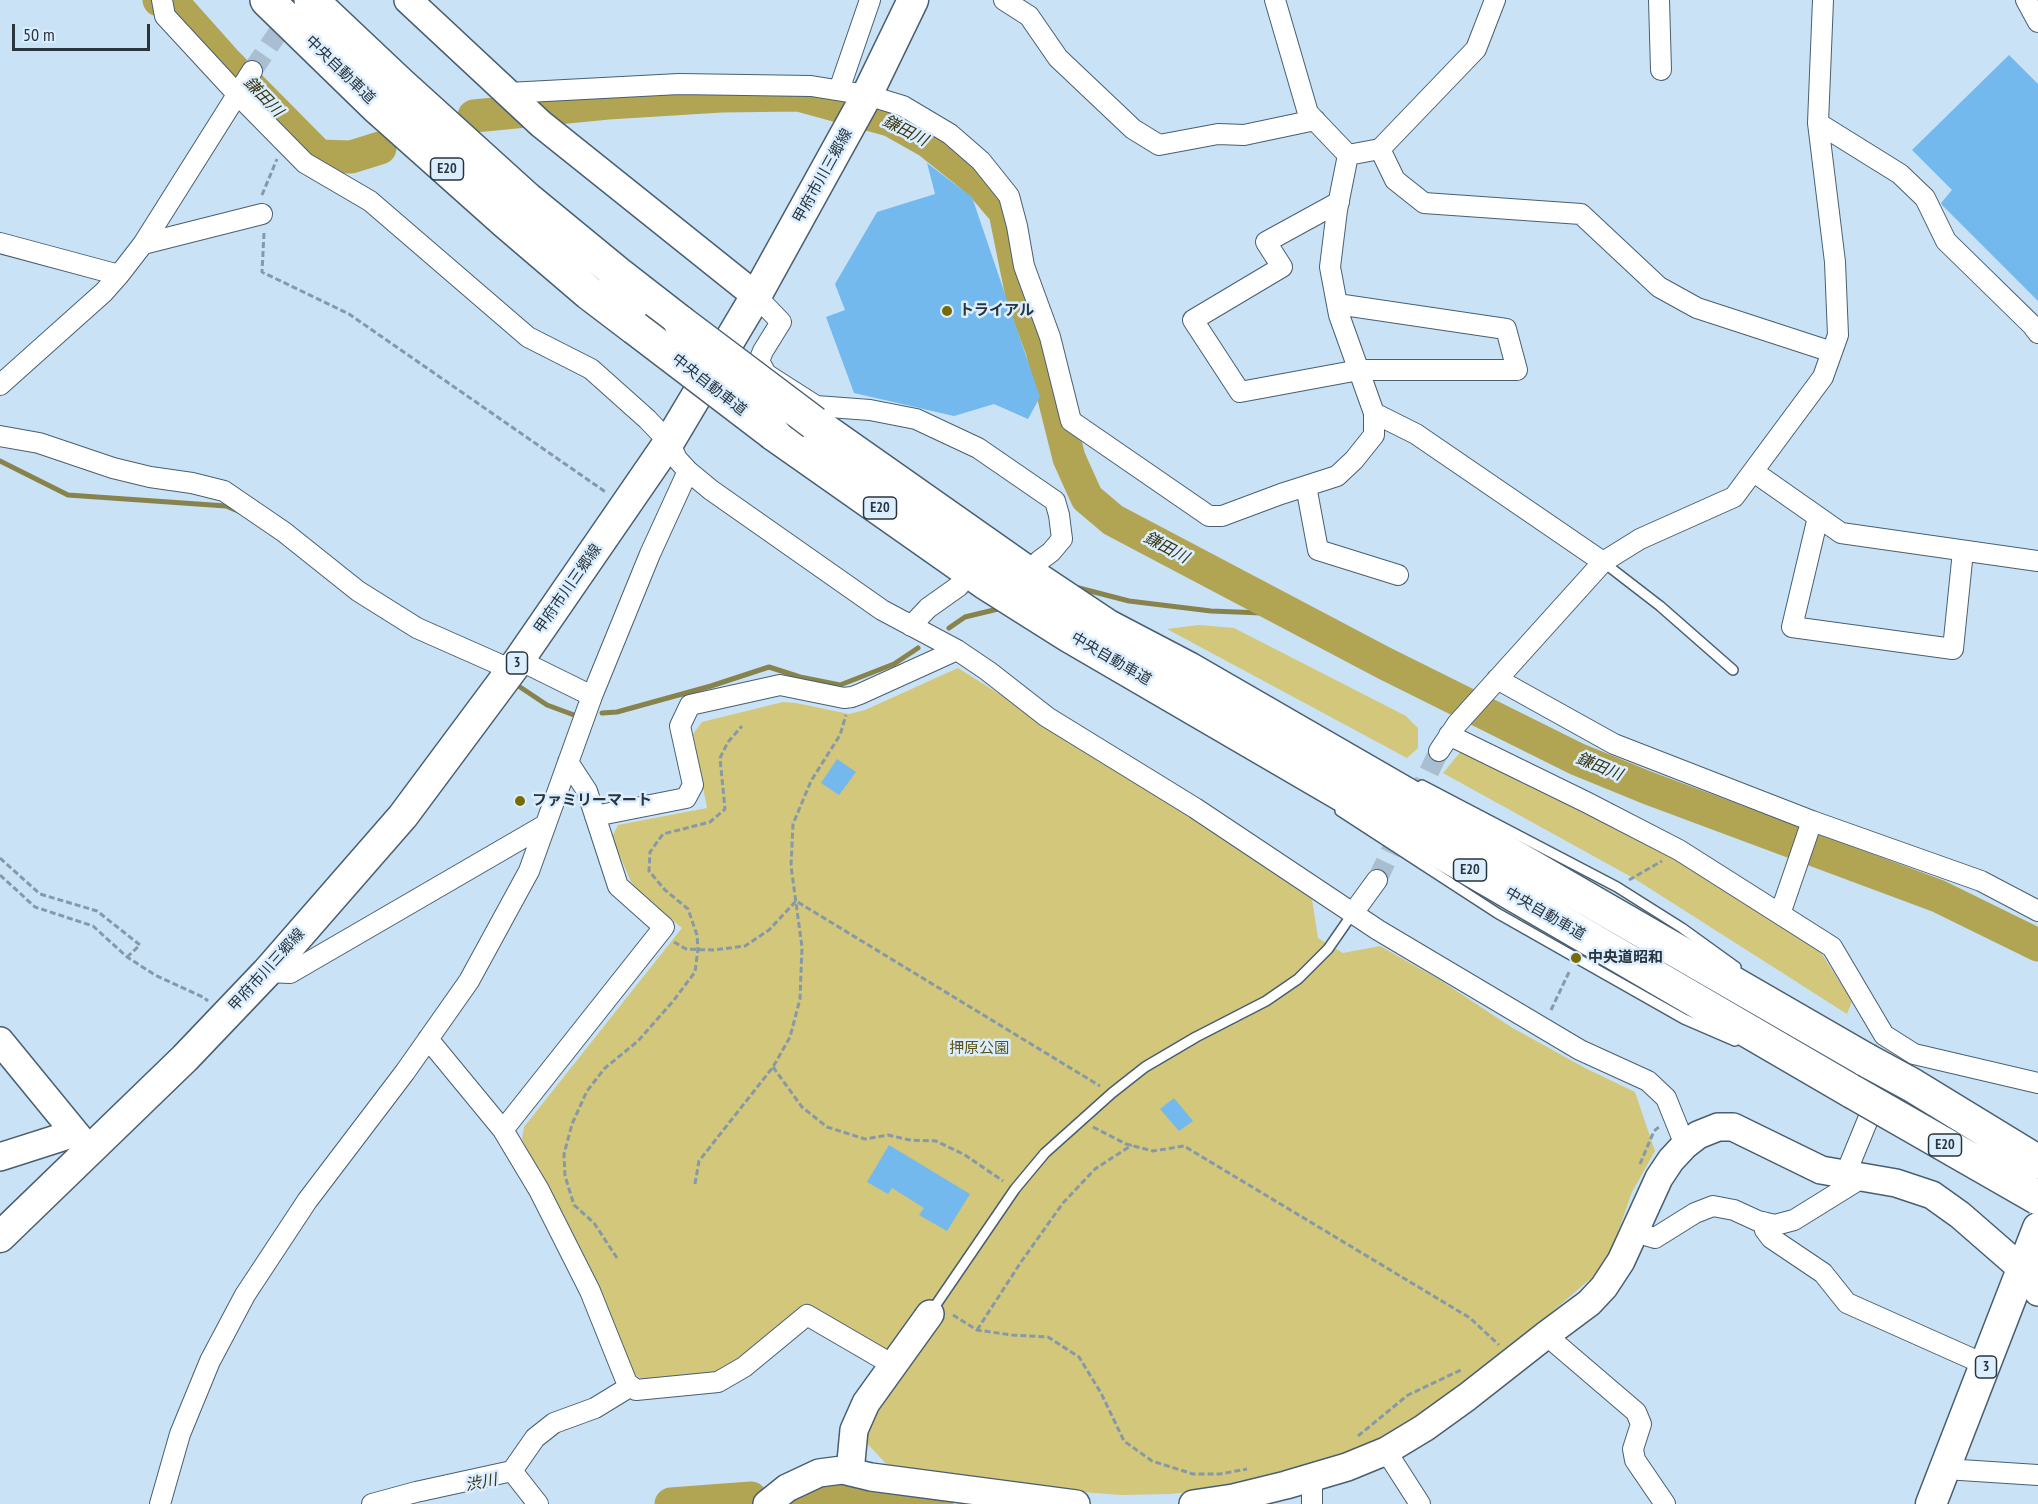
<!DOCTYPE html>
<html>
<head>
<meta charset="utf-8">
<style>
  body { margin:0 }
  #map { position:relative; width:2038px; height:1504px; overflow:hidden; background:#c9e2f6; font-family:"PT Sans Narrow",sans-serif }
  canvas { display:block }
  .scale { position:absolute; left:12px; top:24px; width:138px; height:27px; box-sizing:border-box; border:3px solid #2a343c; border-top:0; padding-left:8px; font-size:18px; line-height:21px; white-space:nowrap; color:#2a343c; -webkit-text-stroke:4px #daeeff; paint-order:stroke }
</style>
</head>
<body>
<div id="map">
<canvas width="2038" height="1504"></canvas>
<div class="scale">50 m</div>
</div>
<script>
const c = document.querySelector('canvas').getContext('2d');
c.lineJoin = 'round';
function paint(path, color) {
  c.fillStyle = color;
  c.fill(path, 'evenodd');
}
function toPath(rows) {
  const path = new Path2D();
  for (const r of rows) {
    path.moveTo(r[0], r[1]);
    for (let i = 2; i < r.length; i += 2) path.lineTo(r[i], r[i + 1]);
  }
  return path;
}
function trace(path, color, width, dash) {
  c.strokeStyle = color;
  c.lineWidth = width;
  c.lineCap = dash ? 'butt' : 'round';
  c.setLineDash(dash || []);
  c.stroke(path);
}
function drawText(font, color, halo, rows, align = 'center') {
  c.font = font + ' "PT Sans Narrow","Noto Sans JP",sans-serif';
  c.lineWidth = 5;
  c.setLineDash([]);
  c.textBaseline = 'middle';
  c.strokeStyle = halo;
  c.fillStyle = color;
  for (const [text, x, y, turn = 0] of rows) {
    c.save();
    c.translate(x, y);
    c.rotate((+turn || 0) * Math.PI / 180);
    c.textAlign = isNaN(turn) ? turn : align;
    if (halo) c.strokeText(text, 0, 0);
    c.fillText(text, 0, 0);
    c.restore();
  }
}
paint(toPath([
  [1199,625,1234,628,1406,716,1418,728,1418,748,1407,758,1167,629],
  [958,668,1020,707,1044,727,1176,807,1312,899,1318,938,1343,953,1380,946,1440,980,1511,1027,1585,1068,1635,1092,1655,1151,1632,1192,1612,1249,1596,1274,1538,1324,1418,1416,1366,1446,1259,1480,1217,1489,1170,1494,1121,1495,1069,1491,892,1470,862,1438,865,1414,907,1362,808,1307,714,1379,646,1382,634,1374,587,1263,549,1197,522,1139,524,1127,682,928,640,892,631,882,612,837,618,825,707,808,693,734,702,722,783,702,796,703,849,714,865,710],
  [1462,750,1628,828,1820,951,1852,1001,1847,1014,1635,879,1443,773]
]), '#d2c77a');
trace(toPath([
  [0,461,68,495,226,506,238,511],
  [1075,587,1129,601,1211,611,1288,614],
  [949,628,965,617,1002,608],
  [520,687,547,705,574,715],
  [602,713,617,712,711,686,769,667,800,677,840,685,894,664,918,648]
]), '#88834d', 5);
trace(toPath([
  [159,0,176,6,225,61,319,156,351,157,380,148],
  [474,116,608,103,721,96,799,95,890,120,929,142,963,169,982,185,1005,212,1022,296,1042,350,1069,458,1087,498,1113,520,1384,663,1577,759,1648,788,1938,896,2038,945],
  [785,1499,815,1493,847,1491,937,1504],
  [671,1504,751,1498]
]), '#b1a554', 33);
paint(toPath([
  [2009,55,2038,84,2038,301,1942,205,1941,203,1952,190,1912,150],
  [927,163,972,197,1040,397,1028,419,994,404,954,416,854,393,826,317,845,310,835,284,877,212,935,194],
  [837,759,856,772,839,795,821,783],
  [1174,1098,1193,1121,1179,1131,1160,1109],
  [889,1145,970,1194,947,1231,919,1215,924,1208,892,1188,888,1194,867,1182]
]), '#73b9ee');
trace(toPath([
  [252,71,293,11],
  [1377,880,1439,751]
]), '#a9bfd1', 20, [20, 10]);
const lane = toPath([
  [1603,562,1660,606,1733,670],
  [1422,785,1617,887,1682,928,1736,967],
  [1340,811,1497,913,1684,1019,1735,1041],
  [931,1312,1015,1189,1045,1153,1112,1093,1145,1067,1196,1037,1266,1001,1298,979,1328,949,1353,913]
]);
const street = toPath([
  [162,0,165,16,238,95,305,163,370,201,528,337,591,369,647,419,669,442,677,459,688,471,711,490,882,610,957,650,988,671,1047,717,1195,808,1378,930,1580,1050,1648,1081,1666,1098,1685,1145],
  [1004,0,1029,16,1058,58,1133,129,1159,145,1218,134,1244,135,1315,120],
  [1275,0,1308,113,1348,155,1337,210,1330,267,1339,315,1374,413,1416,434,1603,562],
  [1659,0,1661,70],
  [2026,0,2038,22],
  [839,90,870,0],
  [508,93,679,84,811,86,867,95,903,106,950,134,981,161,1009,196,1017,226,1024,266,1050,337,1071,421,1209,516,1222,516,1281,494,1337,476,1354,460,1374,435,1374,413],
  [1818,123,1900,174,1925,198,1946,241,2032,325,2038,333],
  [1380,149,1395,180,1424,203,1581,214,1659,287,1697,308,1832,352],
  [1348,155,1380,149,1476,49,1495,0],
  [0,243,119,275],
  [143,244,262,214],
  [756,296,781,322,763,351,759,361,766,374,816,406,870,410,916,419,978,448,1055,501,1059,515,1062,539,1051,552,1039,561],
  [1337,304,1506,329,1517,370,1359,370,1240,392,1193,320,1282,267,1266,242,1339,202],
  [0,385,104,292,119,275,143,244,252,71],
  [0,436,39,443,113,468,150,477,192,483,224,491,284,532,358,591,417,628,512,670],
  [1754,472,1841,533,2038,561],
  [1306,486,1318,550,1398,575],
  [1818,517,1792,627,1953,649,1963,551],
  [911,626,928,608,959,586],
  [519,660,592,696],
  [1497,679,1614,744,1812,821,1981,881,2038,911],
  [1449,735,1586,802,1679,850,1832,947,1884,1035,1914,1054,2038,1083],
  [1439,751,1457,724,1603,562,1640,539,1734,497,1823,377,1838,335,1835,262,1818,123,1823,0],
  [595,816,686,798,693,785,680,726,690,705,780,685,844,698,852,697,860,694,957,650],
  [1353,913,1377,880],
  [1780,914,1812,821],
  [267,972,290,973,545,825],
  [428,1039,503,1130,539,1190,590,1291,627,1383,636,1390,718,1382,744,1367,807,1315,893,1365],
  [503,1130,664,927,618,886,587,791,568,762],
  [1846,1173,1878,1095],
  [1763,1222,1765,1230,1771,1238,1823,1273,1847,1303,1986,1365],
  [1635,1232,1655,1238,1695,1213,1713,1206,1734,1210,1758,1221,1775,1225,1794,1220,1865,1176],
  [1546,1335,1636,1412,1641,1424,1633,1449,1635,1460,1665,1504],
  [1386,1451,1420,1504],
  [1945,1469,2038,1475],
  [512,1471,535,1438,554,1423,595,1408,631,1386],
  [160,1504,180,1434,210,1361,245,1295,307,1201,405,1072,469,981,529,871,592,696,650,554,688,471],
  [372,1504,416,1492,512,1471,538,1504],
  [1312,1504,1312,1477]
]);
const secondary = toPath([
  [408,0,541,124,756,296],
  [0,1041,90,1151],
  [0,1157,75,1133],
  [850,1472,854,1430,866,1403,930,1314],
  [767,1504,787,1488,819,1473,842,1470,871,1477,1076,1504],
  [1193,1504,1233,1498,1286,1485,1347,1467,1386,1451,1424,1428,1467,1397,1546,1335,1589,1303,1604,1287,1621,1261,1659,1178,1671,1160,1685,1145,1698,1135,1718,1127,1733,1127,1821,1170,1896,1183,1932,1195,1960,1215,2022,1269,2038,1292]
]);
const primary = toPath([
  [0,1237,185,1058,267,972,403,816,519,660,669,442,756,296,867,95,913,0],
  [1931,1504,2038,1228]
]);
const highway = toPath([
  [267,0,377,107,506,222,589,293,635,328],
  [311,0,399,83,527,199,617,273,680,322],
  [814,423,1026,572,1107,626,1189,669,1866,1060],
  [774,434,986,583,1070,636,1853,1092]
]);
trace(lane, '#495f71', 12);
trace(street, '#495f71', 22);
trace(secondary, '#495f71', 30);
trace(primary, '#495f71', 33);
trace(highway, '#495f71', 36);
trace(toPath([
  [262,195,277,159],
  [264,233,262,272,349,314,607,493],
  [0,858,40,894,97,911,140,945,127,957],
  [0,875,35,907,93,926,127,957,155,975,203,997,208,1001],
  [1629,880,1662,861],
  [674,942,686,949,714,950,745,946,769,930,796,901,1100,1086],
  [1551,1010,1570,970],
  [773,1067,802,1107,827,1127,865,1139,888,1135,910,1140,936,1141,965,1155,1003,1181],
  [1093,1127,1126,1144,1153,1151,1184,1146,1470,1318,1499,1345],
  [1640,1164,1654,1131,1659,1127],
  [695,1184,699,1161,773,1067,790,1037,800,999,802,947,791,866,793,824,811,781,840,735,846,715],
  [617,1258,594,1223,574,1205,565,1176,564,1154,572,1124,587,1091,605,1068,638,1041,674,1000,695,972,698,949,697,935,688,909,665,890,649,871,650,852,663,834,710,822,725,809,720,758,728,742,742,726],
  [953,1315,977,1330,1012,1335,1048,1337,1079,1357,1101,1393,1124,1441,1152,1461,1193,1474,1220,1474,1247,1469],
  [977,1330,1021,1262,1063,1203,1095,1169,1132,1145],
  [1358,1436,1408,1395,1463,1369]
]), '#8699a8', 3, [6, 3]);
trace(lane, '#fff', 9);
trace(street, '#fff', 20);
trace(secondary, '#fff', 27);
trace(primary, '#fff', 30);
trace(highway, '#fff', 33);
const highwayBridge = toPath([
  [680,322,814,423],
  [635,328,774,434],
  [1866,1060,1912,1085,2038,1162],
  [1853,1092,2038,1198]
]);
trace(highwayBridge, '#495f71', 36, []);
trace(highwayBridge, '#fff', 33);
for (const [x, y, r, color] of [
  [947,311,6,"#786b04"],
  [520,801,6,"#786b04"],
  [1576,958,6,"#786b04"]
]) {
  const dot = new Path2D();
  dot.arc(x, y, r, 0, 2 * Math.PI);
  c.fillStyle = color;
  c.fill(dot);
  trace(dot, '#daeeff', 2);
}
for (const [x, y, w] of [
  [447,169,33],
  [880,508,33],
  [517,663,21],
  [1470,870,33],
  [1945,1145,33],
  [1986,1367,21]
]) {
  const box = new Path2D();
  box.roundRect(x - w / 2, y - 11, w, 22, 4.5);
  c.fillStyle = '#daeeff';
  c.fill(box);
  trace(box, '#2a343c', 1.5);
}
drawText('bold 14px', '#2a343c', null, [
  ["E20",447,169],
  ["E20",880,508],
  ["3",517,663],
  ["E20",1470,870],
  ["E20",1945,1145],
  ["3",1986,1367]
]);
drawText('15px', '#2a343c', '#daeeff', [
  ["中央自動車道",340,70,44],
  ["甲府市川三郷線",823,176,-61],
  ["中央自動車道",709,385,38],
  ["甲府市川三郷線",568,589,-55],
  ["中央自動車道",1111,659,30],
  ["中央自動車道",1545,914,30],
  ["甲府市川三郷線",267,970,-48]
]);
drawText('bold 15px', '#2a343c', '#daeeff', [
  ["トライアル",959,311],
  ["ファミリーマート",532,801],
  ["中央道昭和",1588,958]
], 'left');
drawText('15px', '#5c5416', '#daeeff', [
  ["押原公園",979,1049]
]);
drawText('italic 16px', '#3b3612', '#daeeff', [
  ["鎌田川",263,97,46],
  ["鎌田川",905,131,27],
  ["鎌田川",1166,548,28],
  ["鎌田川",1599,767,22],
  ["渋川",481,1483,-11]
]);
</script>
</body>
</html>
